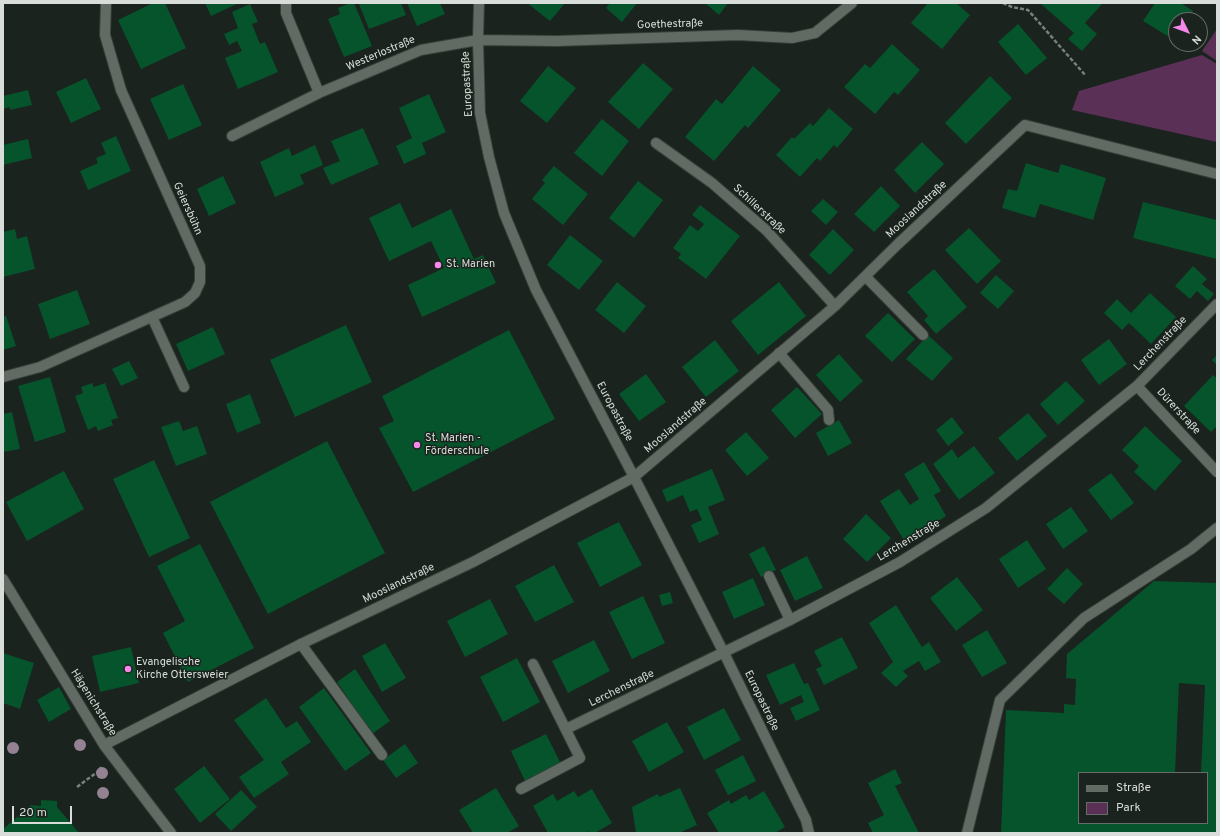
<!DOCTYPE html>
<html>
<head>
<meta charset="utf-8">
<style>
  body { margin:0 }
  #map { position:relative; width:1220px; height:836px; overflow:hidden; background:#1a231d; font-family:Overpass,sans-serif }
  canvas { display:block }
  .frame { position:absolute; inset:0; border:4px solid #d8ddd9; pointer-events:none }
  .legend { position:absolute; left:1078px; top:772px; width:130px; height:52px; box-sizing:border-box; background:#1a231d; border:1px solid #666d68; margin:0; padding:5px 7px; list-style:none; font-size:12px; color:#d8ddd9 }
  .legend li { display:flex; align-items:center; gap:8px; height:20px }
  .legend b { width:20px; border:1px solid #666d68 }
  .north { position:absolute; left:1168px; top:12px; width:40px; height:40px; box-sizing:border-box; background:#1a231d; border:1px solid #666d68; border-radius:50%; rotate:132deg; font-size:11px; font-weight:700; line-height:16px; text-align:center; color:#d8ddd9 }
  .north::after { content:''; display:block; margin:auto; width:14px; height:18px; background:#f788eb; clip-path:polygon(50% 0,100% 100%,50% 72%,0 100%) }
  .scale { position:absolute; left:12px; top:806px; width:60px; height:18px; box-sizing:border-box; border:2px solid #d8ddd9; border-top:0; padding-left:5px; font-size:12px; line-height:14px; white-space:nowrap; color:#d8ddd9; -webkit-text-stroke:3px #1a231d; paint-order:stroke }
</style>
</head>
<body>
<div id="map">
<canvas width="1220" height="836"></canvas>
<div class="frame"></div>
<ul class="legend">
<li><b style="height:5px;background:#616b64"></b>Straße</li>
<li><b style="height:11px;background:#5b3057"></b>Park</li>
</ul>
<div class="north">N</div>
<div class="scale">20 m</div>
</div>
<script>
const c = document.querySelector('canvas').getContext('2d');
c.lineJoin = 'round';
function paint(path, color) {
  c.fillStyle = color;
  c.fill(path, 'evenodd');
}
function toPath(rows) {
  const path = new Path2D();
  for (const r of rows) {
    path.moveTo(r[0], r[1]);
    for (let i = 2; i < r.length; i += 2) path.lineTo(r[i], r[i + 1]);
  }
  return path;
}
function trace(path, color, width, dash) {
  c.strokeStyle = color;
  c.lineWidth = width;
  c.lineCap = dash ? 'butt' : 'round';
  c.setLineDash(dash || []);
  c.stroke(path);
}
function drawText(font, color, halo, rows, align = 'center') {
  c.font = font + ' Overpass,sans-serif';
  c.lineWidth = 3;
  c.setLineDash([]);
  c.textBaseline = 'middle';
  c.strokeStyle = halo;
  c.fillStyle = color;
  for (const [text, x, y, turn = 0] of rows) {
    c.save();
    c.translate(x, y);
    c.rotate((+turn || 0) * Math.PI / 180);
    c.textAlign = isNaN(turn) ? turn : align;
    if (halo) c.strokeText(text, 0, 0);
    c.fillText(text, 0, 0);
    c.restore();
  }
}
paint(toPath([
  [1217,29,1217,61,1202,51],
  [1202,55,1217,64,1217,142,1072,110,1079,91]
]), '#5b3057');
paint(toPath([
  [153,3,165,3,186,48,141,69,118,20],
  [205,3,239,3,211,16],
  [350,3,354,3,372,46,344,57,328,19,340,14,338,8],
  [362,3,401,3,406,15,369,29,359,4],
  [407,3,440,3,445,14,417,26],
  [527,3,565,3,550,21],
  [610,3,637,3,622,22,606,8],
  [705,3,728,3,719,15],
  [928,3,956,3,970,15,942,49,911,23],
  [1040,3,1103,3,1085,23,1097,34,1082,51,1068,39,1074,33],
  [1155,3,1181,3,1193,11,1187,20,1176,20,1176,37,1174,40,1143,21],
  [250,4,258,22,252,24,260,44,265,42,278,72,238,89,225,58,242,51,237,41,229,45,224,34,238,28,232,12],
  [1018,24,1047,58,1026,75,998,42],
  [892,44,920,70,898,95,894,92,875,114,844,87,865,64,870,68],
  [643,63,673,89,639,129,608,102],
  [548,66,576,88,547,123,520,101],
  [753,66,781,90,748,128,745,125,714,161,685,137,716,99,722,104],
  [990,76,1012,98,966,144,945,123],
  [86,78,101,109,71,123,56,92],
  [183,84,202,125,169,140,150,99],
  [28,90,32,105,10,110,10,107,3,109,3,96],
  [429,94,446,132,422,143,426,154,404,164,396,146,412,138,399,108],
  [829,108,853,129,837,148,834,145,820,161,817,158,800,177,776,155,792,137,794,139,810,123,813,126],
  [602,119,629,141,602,176,574,153],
  [363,128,379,164,331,185,323,168,340,161,331,141],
  [116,136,131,171,88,190,80,171,98,163,96,158,106,154,101,143],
  [28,139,32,158,3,165,3,145],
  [922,142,944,164,915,193,894,170],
  [315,145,323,165,300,175,304,184,275,197,260,162,289,148,292,156],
  [1026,163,1058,173,1061,164,1106,178,1093,220,1040,204,1035,218,1002,208,1008,189,1017,191],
  [554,166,588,194,563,225,532,199,545,183,542,180],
  [223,176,236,203,209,216,197,189],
  [638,181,663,200,634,238,609,218],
  [881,186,900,206,874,232,854,214],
  [823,199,838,212,826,225,811,211],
  [1143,202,1217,220,1217,259,1133,238],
  [400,203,412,228,451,209,474,259,483,255,496,283,422,317,408,285,444,268,431,241,389,261,369,218],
  [700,205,740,236,706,279,678,258,681,254,673,248,690,225,698,231,704,224,692,215],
  [969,228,1001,261,977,284,945,250],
  [15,229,17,239,27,236,35,269,3,277,3,232],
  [833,229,854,250,830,275,809,255],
  [570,235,603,261,579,290,547,265],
  [1193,266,1207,279,1202,284,1214,294,1208,301,1197,291,1190,299,1175,286],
  [934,269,967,307,936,334,924,320,928,316,907,292],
  [996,275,1014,291,998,309,980,293],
  [617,282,646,306,624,333,595,310],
  [779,282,806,316,758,355,731,321],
  [77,290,90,324,50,339,38,304],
  [1150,293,1176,317,1151,344,1129,323,1122,330,1104,313,1117,299,1131,313],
  [888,313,915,339,892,362,865,336],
  [6,316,16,346,3,350,3,317],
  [346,325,372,382,295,417,270,360],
  [213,327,225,354,188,371,176,344],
  [509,330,555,419,413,492,379,428,394,421,382,396],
  [928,335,953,358,932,381,906,359],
  [1109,339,1127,364,1099,385,1081,360],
  [715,340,739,371,706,397,682,367],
  [839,354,863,381,840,402,816,375],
  [1217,355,1217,365,1212,360],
  [129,361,138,378,121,386,112,369],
  [646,374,666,402,639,421,619,394],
  [1213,375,1217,378,1217,426,1211,432,1184,406],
  [50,377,66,432,35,442,18,386],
  [1066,381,1085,401,1058,425,1040,404],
  [92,383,94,387,105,383,118,418,111,420,113,425,98,431,96,426,88,430,75,396,83,393,81,387],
  [797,387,822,414,795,438,771,410],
  [250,394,261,423,237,433,226,404],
  [12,412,20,449,3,452,3,414],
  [1028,413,1047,436,1017,461,998,438],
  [952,417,964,433,948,446,936,430],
  [839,420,852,443,828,456,816,433],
  [179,421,183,431,197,426,207,454,176,466,161,427],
  [1145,426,1182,461,1155,491,1134,472,1139,466,1122,450],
  [746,432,769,458,747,476,725,450],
  [327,441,385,553,268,614,210,502],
  [974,446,995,473,959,500,933,464,952,449,958,458],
  [154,460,190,538,149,557,113,479],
  [924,462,941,491,934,495,946,516,905,542,880,501,899,489,910,505,919,499,904,474],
  [712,469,725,500,708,507,719,534,699,543,691,525,702,520,697,509,690,512,683,495,667,502,662,490],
  [64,471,84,509,27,541,6,502],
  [1111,473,1134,503,1111,520,1088,490],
  [1071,507,1088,531,1063,549,1046,524],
  [866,514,891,538,867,562,843,539],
  [619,522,642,565,600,587,577,543],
  [1027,540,1046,569,1018,588,999,559],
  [200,544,254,648,188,682,163,633,185,621,157,566],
  [764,546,776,570,761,577,749,554],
  [807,556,823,588,795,601,780,570],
  [554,565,574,602,535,622,515,586],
  [1067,568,1083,584,1064,604,1047,589],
  [957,577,983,610,956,631,930,598],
  [753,578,765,605,734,619,722,592],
  [1154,581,1217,583,1217,833,1001,833,1006,710,1064,713,1064,704,1075,705,1076,679,1066,678,1067,654],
  [1179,683,1205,685,1201,773,1207,773,1207,823,1079,823,1079,773,1175,773],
  [670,592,673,603,662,606,659,595],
  [643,596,665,643,632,659,609,612],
  [490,599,508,634,465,657,447,621],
  [896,605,922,647,929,642,941,662,925,671,919,661,903,671,908,676,896,687,881,673,893,662,869,623],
  [987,630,1007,663,982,677,962,645],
  [842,637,858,668,824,685,816,669,822,666,814,651],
  [594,640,610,671,568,693,552,661],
  [385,643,406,678,382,692,362,656],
  [131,647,139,683,100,692,92,656],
  [3,653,34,663,20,709,3,703],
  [517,658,540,702,503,722,480,677],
  [794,663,804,684,808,683,820,710,796,721,790,708,804,702,801,695,780,705,766,675],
  [355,669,390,721,372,734,337,682],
  [59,687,71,709,49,722,37,700],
  [324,688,371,753,345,771,299,707],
  [266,698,286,728,297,721,311,742,281,762,289,774,254,798,239,777,264,760,234,720],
  [724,708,741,740,704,760,687,727],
  [667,722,684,752,649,772,632,741],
  [546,734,562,766,526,783,511,751],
  [405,744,418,763,396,778,383,760],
  [743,755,756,781,728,795,715,770],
  [204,766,230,799,200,823,174,789],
  [895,769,902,783,895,786,919,833,873,833,868,823,884,815,868,783],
  [496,788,519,826,507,833,473,833,459,810],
  [680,788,697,825,679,833,636,833,632,807,658,794,659,797],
  [592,789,612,823,595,833,590,833,589,831,586,833,548,833,533,806,553,794,557,801,574,791,578,797],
  [241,790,257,807,231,831,215,814],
  [764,791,785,827,775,833,719,833,707,813,729,800,731,804,746,795,749,800],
  [41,800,57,801,57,807,79,833,3,833,3,829,31,805,41,806]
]), '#05542c');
const service = toPath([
  [106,3,105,35,121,90],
  [866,277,923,335],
  [152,317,184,387],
  [779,353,828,410,829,420],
  [769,576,790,620],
  [301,644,382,755],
  [521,789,580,758,533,664],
  [967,833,1000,700,1084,618,1191,549,1217,528]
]);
const minor = toPath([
  [286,3,286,13,319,93],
  [479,3,478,40,480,113,489,157,504,213,536,290,634,477,724,653,806,820,809,833],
  [232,136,319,93,421,50,478,40,557,41,738,35,792,38,815,33,852,3],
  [656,143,712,183,766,230,835,306],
  [3,377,40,367,185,302,195,293,200,282,200,266,121,90],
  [1137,386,1217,472],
  [3,579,104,745,171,833],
  [566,729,790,620,900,562,986,508,1137,386,1217,304],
  [104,745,301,644,473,562,634,477,835,306,898,244,1025,125,1217,174]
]);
trace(service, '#383e39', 12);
trace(minor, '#383e39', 12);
trace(toPath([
  [1003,3,1012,7,1028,10,1086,76],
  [77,787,100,770,101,767]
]), '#7a817c', 2.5, [4, 2]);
trace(service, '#616b64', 10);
trace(minor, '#616b64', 10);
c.fillStyle = '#948292';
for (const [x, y] of [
  [80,745],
  [13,748],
  [102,773],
  [103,793]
]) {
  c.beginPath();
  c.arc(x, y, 6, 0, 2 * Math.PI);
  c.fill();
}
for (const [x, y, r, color] of [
  [438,265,4,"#f788eb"],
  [417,445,4,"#f788eb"],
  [128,669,4,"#f788eb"]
]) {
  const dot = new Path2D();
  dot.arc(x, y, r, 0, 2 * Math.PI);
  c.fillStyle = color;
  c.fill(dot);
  trace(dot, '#1a231d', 1.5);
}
drawText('11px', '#d8ddd9', '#1a231d', [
  ["Goethestraße",670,25,-2],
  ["Westerlostraße",381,54,-23],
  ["Europastraße",468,84,-93],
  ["Geiersbühn",187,209,66],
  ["Schillerstraße",759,210,43],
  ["Mooslandstraße",917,210,-43],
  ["Lerchenstraße",1161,344,-46],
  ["Europastraße",614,412,62],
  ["Dürerstraße",1178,412,47],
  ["Mooslandstraße",676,426,-41],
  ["Lerchenstraße",909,541,-31],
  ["Mooslandstraße",399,584,-26],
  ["Lerchenstraße",622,689,-26],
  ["Europastraße",761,701,64],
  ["Hägenichstraße",93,703,58]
]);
drawText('11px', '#d8ddd9', '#1a231d', [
  ["St. Marien",446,265],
  ["St. Marien -",425,439],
  ["Förderschule",425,452],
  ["Evangelische",136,663],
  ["Kirche Ottersweier",136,676]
], 'left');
</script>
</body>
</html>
